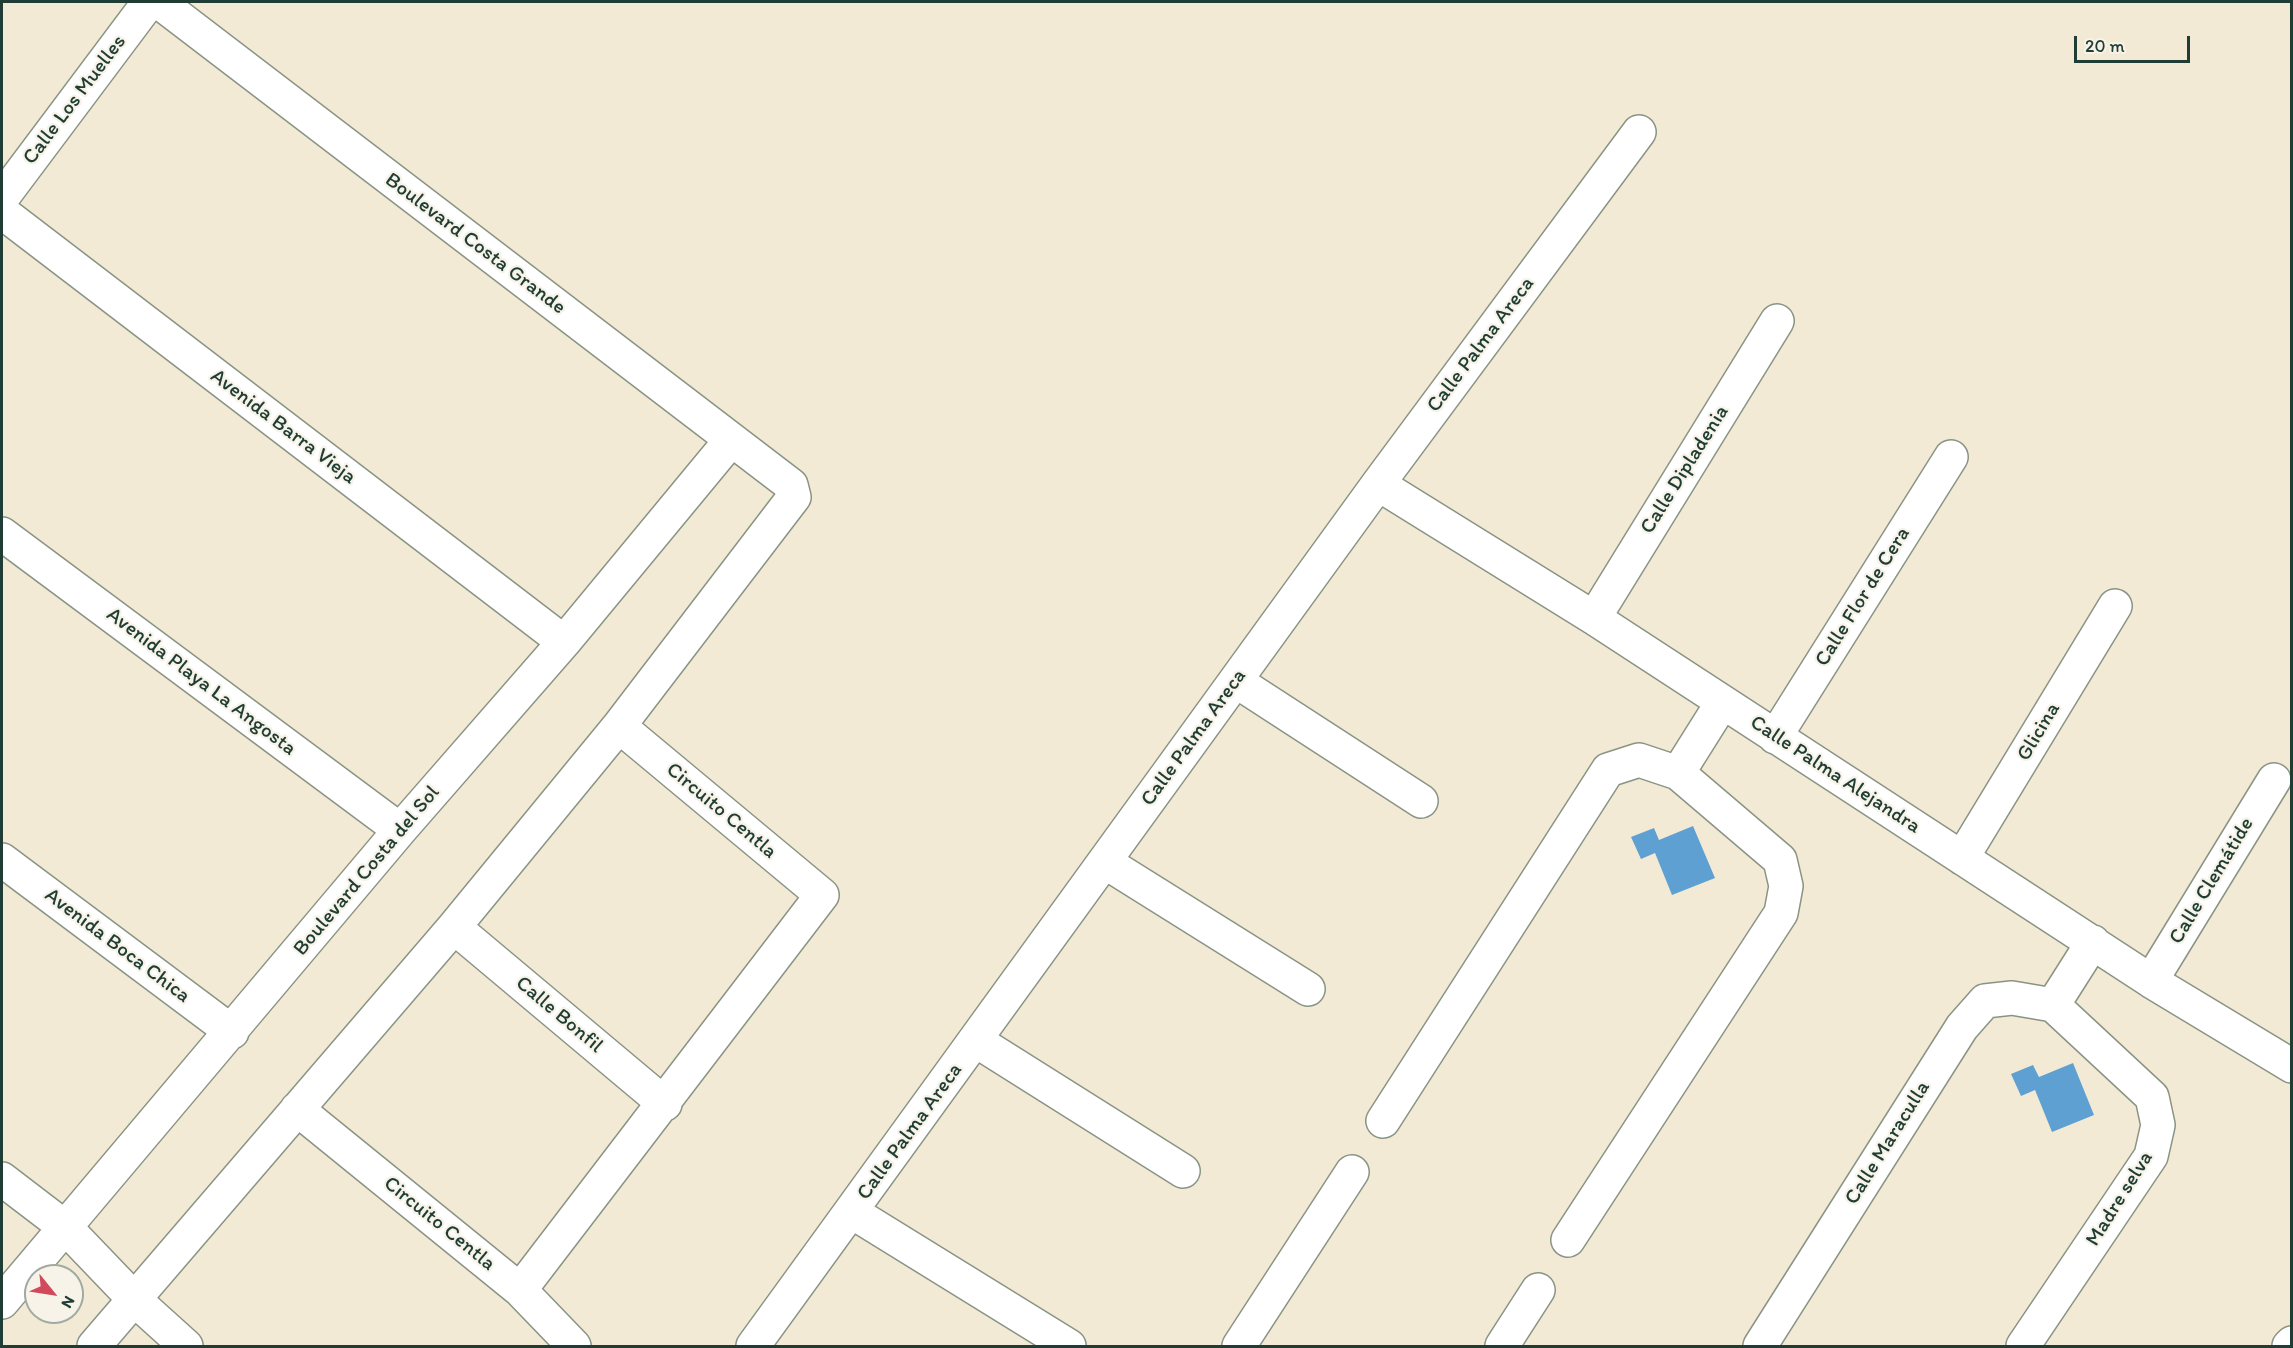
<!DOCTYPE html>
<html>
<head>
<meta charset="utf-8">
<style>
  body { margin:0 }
  #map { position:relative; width:2293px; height:1348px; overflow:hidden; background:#f3ead5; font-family:Itim,sans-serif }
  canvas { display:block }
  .frame { position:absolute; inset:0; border:3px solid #1f3d34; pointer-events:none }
  .north { position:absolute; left:24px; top:1264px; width:60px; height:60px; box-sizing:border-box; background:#f7f3e8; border:2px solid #a1aaa0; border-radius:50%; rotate:120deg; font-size:16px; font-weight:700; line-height:24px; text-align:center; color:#1f3d34 }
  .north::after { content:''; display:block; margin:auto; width:21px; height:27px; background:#d1495b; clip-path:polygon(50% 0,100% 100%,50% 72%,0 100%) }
  .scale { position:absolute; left:2074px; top:36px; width:116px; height:27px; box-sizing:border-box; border:3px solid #1f3d34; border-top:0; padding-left:8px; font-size:18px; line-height:21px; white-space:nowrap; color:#1f3d34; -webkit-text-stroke:4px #f7f3e8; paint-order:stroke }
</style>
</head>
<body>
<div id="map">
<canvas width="2293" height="1348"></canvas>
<div class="frame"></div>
<div class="north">N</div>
<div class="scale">20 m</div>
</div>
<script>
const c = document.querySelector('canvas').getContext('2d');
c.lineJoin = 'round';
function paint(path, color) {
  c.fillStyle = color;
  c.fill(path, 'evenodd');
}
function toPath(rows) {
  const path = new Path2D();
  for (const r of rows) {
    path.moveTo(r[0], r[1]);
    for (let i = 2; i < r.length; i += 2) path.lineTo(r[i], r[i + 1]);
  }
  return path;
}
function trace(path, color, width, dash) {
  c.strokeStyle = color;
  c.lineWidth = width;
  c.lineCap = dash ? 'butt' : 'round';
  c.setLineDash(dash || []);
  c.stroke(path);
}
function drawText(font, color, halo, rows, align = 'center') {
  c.font = font + ' Itim,sans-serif';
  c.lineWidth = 4.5;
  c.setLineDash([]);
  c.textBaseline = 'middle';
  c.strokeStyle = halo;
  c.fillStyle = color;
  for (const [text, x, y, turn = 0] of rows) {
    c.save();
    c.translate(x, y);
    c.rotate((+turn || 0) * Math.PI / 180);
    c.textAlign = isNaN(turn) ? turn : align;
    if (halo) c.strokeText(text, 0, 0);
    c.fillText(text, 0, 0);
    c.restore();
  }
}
paint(toPath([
  [1693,826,1715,878,1672,895,1655,853,1641,859,1631,837,1654,828,1659,840],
  [2073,1063,2094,1115,2052,1132,2035,1090,2021,1096,2011,1074,2033,1065,2039,1077]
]), '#5fa0d2');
const street = toPath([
  [2,198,149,2],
  [2,212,564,642],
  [1378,484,1594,618,2151,981,2292,1066],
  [2,534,400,830],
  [1594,618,1777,321],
  [1236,681,1421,801],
  [1775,737,1951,457],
  [1678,773,1722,703],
  [1962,858,2115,606],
  [2,860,232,1032],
  [1105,862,1308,989],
  [454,927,665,1104],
  [2151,981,2274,780],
  [2053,1005,2093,942],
  [975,1040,1183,1171],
  [297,1109,520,1290,574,1346],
  [1383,1121,1608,770,1639,760,1678,773,1780,860,1786,886,1781,913,1568,1240],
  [2,1179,66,1228,135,1300,186,1346],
  [852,1212,1069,1346],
  [520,1290,822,895,619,726],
  [2,1302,400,830,564,642,731,440],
  [94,1346,454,927,619,726,794,497,791,485,159,2],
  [753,1346,1378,484,1639,132],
  [1239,1346,1352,1172],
  [1502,1346,1538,1290],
  [1760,1346,1962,1027,1985,1001,2012,998,2053,1005],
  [2023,1346,2151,1156,2158,1125,2152,1097,2053,1005],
  [2289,1346,2292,1343]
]);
trace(street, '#899484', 36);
trace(street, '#fff', 33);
drawText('21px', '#1f3d34', '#f7f3e8', [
  ["Calle Los Muelles",75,100,-53],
  ["Boulevard Costa Grande",475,244,37],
  ["Calle Palma Areca",1481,345,-53],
  ["Avenida Barra Vieja",283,427,37],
  ["Calle Dipladenia",1685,470,-58],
  ["Calle Flor de Cera",1863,597,-58],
  ["Avenida Playa La Angosta",201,682,37],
  ["Glicina",2039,732,-59],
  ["Calle Palma Areca",1194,738,-54],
  ["Calle Palma Alejandra",1835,775,33],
  ["Circuito Centla",721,811,40],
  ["Boulevard Costa del Sol",367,871,-50],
  ["Calle Clemátide",2212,881,-59],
  ["Avenida Boca Chica",117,946,37],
  ["Calle Bonfil",559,1015,40],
  ["Calle Palma Areca",910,1132,-54],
  ["Calle Maraculla",1888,1143,-58],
  ["Madre selva",2120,1199,-58],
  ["Circuito Centla",439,1224,39]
]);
</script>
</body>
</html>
